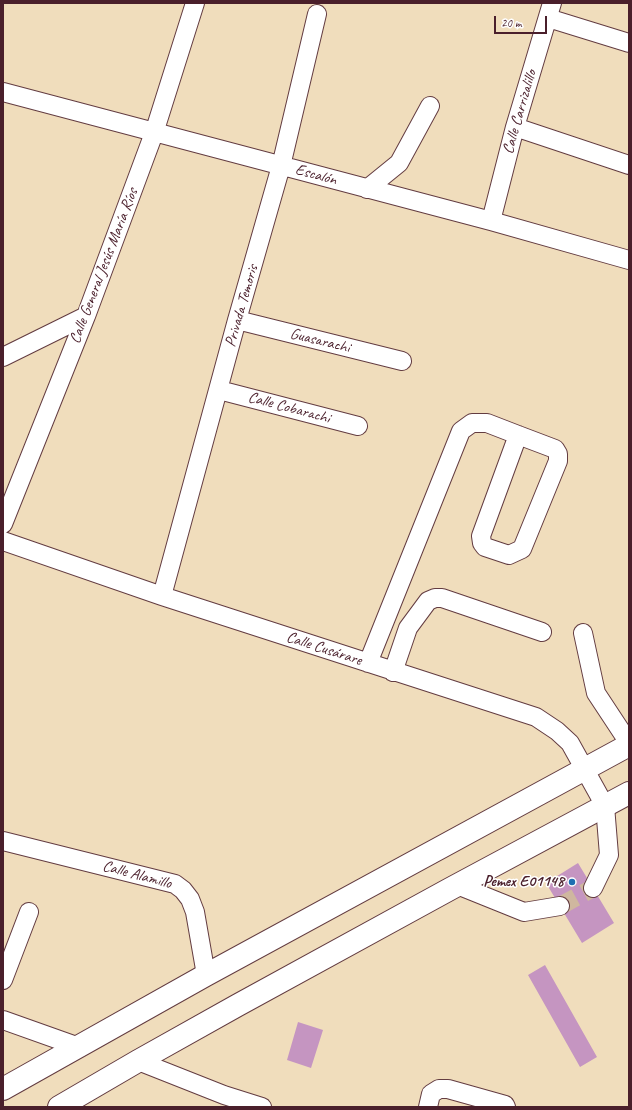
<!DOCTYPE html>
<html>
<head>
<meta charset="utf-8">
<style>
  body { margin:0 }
  #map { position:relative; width:632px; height:1110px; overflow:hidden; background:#f0ddbc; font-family:Caveat,sans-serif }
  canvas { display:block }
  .frame { position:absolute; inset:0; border:4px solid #4a1f2b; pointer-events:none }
  .scale { position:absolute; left:494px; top:16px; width:53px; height:18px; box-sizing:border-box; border:2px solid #4a1f2b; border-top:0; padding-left:5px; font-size:12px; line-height:14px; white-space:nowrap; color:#4a1f2b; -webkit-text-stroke:3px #fff; paint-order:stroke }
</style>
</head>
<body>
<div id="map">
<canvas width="632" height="1110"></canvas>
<div class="frame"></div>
<div class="scale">20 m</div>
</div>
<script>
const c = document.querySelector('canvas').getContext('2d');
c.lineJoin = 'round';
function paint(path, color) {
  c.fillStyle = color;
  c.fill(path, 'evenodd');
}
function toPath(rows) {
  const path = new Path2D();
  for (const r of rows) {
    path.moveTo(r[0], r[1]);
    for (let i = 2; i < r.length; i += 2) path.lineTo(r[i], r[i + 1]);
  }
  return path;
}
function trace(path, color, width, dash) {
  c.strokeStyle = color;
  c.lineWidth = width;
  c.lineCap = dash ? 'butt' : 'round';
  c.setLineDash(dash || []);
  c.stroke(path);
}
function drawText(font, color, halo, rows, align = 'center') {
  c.font = font + ' Caveat,sans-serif';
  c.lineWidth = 3;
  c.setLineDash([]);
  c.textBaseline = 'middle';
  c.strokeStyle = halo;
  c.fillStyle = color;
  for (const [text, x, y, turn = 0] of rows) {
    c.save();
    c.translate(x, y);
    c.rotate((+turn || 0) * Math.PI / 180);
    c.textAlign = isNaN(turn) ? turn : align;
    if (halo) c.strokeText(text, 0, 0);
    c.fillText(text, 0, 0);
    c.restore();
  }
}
paint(toPath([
  [578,863,614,923,582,943,546,883],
  [545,965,597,1057,580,1067,528,975],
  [298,1022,323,1030,311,1068,287,1060]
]), '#c595c1');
trace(toPath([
  [560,906,593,888]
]), '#cfb79f', 18, [18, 9]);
const minor = toPath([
  [548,18,629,43],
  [3,92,491,221,629,260],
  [515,127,629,165],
  [367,189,399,163,430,106],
  [491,221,515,127,552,3],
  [237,320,402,361],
  [3,357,86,316],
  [219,390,358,426],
  [3,524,86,316,154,133,195,3],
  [3,541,162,596,536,717,557,731,570,743,605,806,609,855,593,888],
  [162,596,237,320,281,166,317,14],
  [583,633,596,693,629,743],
  [368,663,461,431,472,423,487,423,518,435,555,449,558,454,558,461,522,549,509,555,485,547,482,543,481,536,518,435],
  [393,672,408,628,428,601,435,598,442,598,542,632],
  [3,841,175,884,183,890,190,899,195,912,206,975],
  [457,885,524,912,560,906],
  [3,980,29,912],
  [3,1020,79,1047],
  [138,1061,224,1095,262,1107],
  [428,1107,431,1094,439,1089,448,1089,505,1105,506,1107]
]);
const major = toPath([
  [3,1089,206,975,629,745],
  [59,1107,138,1061,238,1005,450,889,629,793]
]);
trace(minor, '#633c41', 20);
trace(major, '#633c41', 24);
trace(minor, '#fff', 18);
trace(major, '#fff', 22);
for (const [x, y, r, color] of [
  [572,882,4,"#1f6fb2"]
]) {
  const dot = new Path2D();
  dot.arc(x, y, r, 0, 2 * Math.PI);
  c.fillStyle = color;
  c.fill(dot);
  trace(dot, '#fff', 1.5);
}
drawText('16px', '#4a1f2b', '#fff', [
  ["Calle Carrizalillo",520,112,-74],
  ["Escalón",316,175,15],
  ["Calle General Jesús María Ríos",104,266,-69],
  ["Privada Temoris",242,306,-74],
  ["Guasarachi",320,341,14],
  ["Calle Cobarachi",289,408,15],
  ["Calle Cusárare",324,649,18],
  ["Calle Alamillo",137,875,15]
]);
drawText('bold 16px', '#4a1f2b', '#fff', [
  ["Pemex E01148",564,882]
], 'right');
</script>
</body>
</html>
